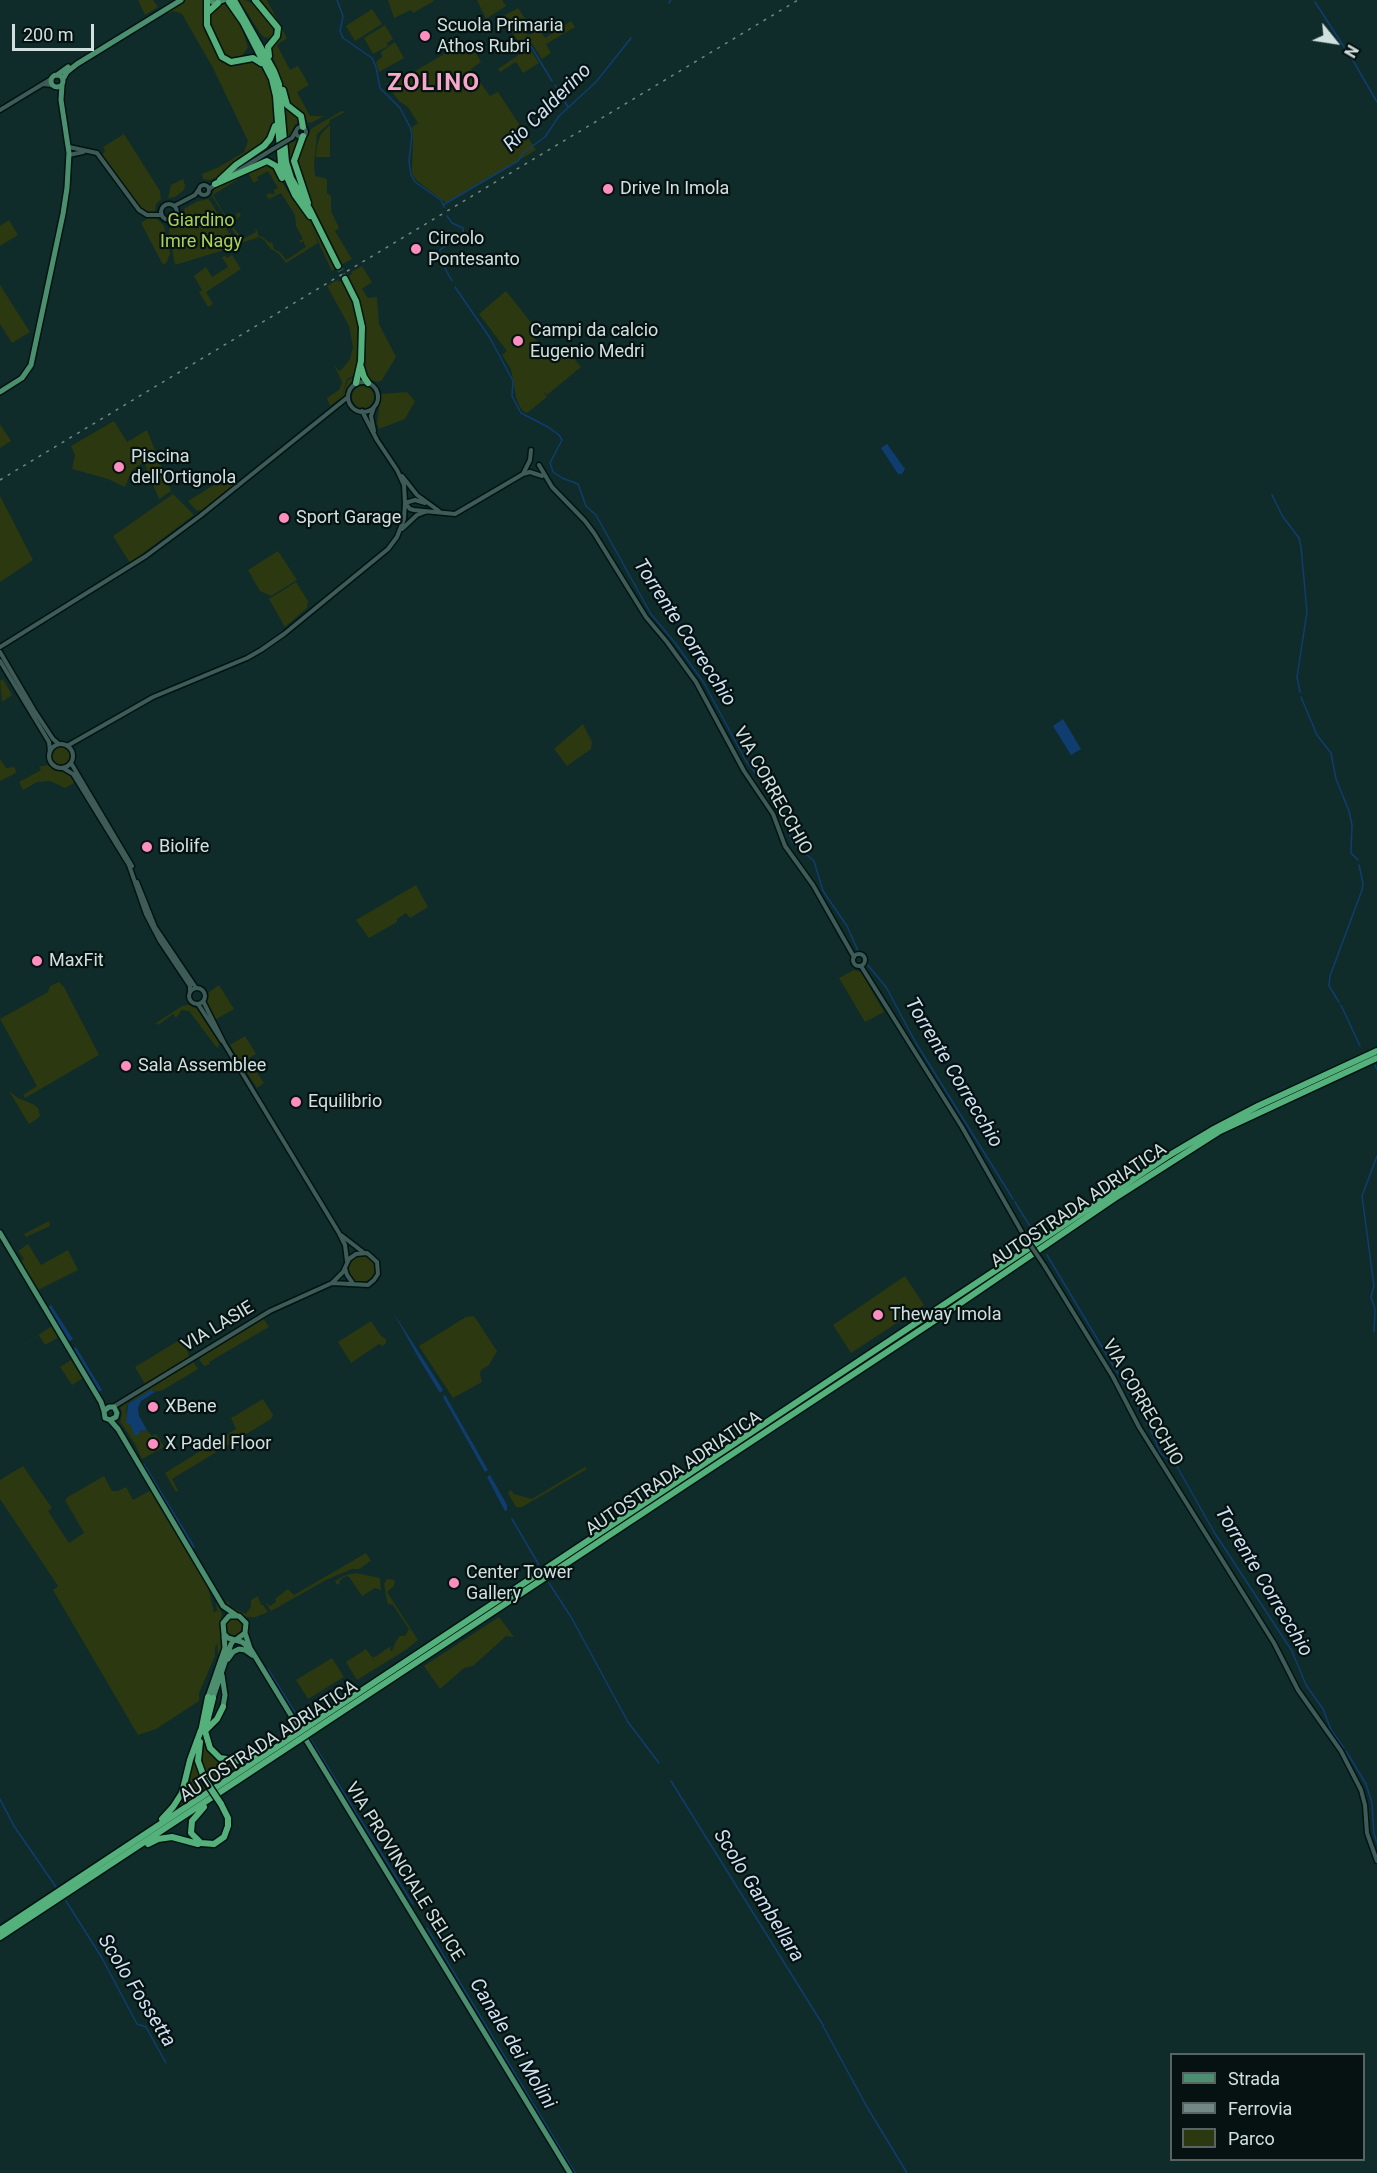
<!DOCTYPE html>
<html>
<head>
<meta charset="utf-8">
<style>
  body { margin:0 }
  #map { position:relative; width:1377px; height:2173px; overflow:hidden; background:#0f2c2a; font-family:Roboto,sans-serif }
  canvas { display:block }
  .legend { position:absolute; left:1170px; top:2053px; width:195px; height:108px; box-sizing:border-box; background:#061211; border:2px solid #576463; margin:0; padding:8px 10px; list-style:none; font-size:18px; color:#d0e0de }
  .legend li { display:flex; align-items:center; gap:12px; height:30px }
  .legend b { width:30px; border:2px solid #576463 }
  .north { position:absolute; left:1305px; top:12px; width:60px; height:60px; -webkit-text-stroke:4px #061211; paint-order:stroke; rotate:120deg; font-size:16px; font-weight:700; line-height:24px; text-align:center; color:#d0e0de }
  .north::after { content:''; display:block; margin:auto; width:21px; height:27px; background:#d0e0de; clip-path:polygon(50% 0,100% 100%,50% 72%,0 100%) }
  .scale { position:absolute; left:12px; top:24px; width:82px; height:27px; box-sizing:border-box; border:3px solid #d0e0de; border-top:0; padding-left:8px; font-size:18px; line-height:21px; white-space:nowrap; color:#d0e0de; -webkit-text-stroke:4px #061211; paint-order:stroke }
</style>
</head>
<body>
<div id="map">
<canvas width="1377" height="2173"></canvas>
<ul class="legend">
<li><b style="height:8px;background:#4b8f6e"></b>Strada</li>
<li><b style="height:8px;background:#718886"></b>Ferrovia</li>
<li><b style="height:16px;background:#2c3810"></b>Parco</li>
</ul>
<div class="north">N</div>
<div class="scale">200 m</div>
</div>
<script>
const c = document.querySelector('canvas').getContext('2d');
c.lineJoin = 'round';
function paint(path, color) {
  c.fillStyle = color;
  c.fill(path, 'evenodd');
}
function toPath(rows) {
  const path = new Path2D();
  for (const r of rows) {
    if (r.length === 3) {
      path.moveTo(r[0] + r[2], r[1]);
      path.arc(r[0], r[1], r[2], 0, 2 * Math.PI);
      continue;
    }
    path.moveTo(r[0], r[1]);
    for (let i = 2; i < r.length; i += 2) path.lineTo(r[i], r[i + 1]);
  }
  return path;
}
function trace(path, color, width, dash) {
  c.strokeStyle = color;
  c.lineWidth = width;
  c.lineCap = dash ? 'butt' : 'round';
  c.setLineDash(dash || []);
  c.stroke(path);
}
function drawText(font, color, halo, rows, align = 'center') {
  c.font = font + ' Roboto,sans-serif';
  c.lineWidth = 4.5;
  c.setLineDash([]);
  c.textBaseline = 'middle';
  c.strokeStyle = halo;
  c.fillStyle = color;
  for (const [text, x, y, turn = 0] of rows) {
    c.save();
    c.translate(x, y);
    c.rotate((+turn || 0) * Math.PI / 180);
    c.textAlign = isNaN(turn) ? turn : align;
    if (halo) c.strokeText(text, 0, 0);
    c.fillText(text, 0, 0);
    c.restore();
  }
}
paint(toPath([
  [138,0,153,0,158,7,145,15],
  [185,0,203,0,206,3,203,16,204,26,218,58,233,65,251,60,260,64,270,82,275,119,269,139,223,174,210,180,203,179,202,174,217,168,244,152,248,141,213,68,182,14,174,11,149,21],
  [239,0,245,0,255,5,269,21,274,32,272,36,269,38,264,37,260,33],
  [259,0,267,0,287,38,277,45,290,70,298,66,309,85,297,92,310,116,324,116,311,123,303,121,289,104,270,49,280,28],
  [388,0,433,0,434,1,413,13,411,10,394,18],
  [477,0,502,0,506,6,486,19],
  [225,3,241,26,248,47,242,56,233,60,223,56,208,23,209,16,213,8],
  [518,8,526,20,521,24,528,35,539,29,545,38,571,21,575,27,546,44,551,53,542,59,527,36,524,39,539,63,523,73,516,62,500,72,498,69,520,54,516,47,520,44,502,17],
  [372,9,382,24,355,41,346,26],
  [385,25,393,39,387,43,388,46,373,54,364,38],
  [468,40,481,62,471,69,490,96,498,92,536,150,446,203,416,180,412,174,413,135,411,128,418,123,408,107,399,101,386,84,407,73,410,74],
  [395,42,404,58,379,72,376,62,382,57,381,52],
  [284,102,297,114,300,121,295,125,292,134,286,138],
  [342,111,345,112,330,120,329,124,317,134,314,165,315,176,325,178,327,180,327,193,331,196,331,211,339,228,335,231,352,259,341,265,314,212,296,160,304,139,312,128],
  [330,125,330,157,316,157,317,145,321,134],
  [124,134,160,191,161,199,156,204,155,213,150,213,141,208,102,156,105,150,103,147],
  [300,139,292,157,292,162,305,199,294,176,288,156,287,144],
  [265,162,271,164,293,200,310,219,336,268,332,271,312,229,318,243,286,263,279,254,270,248,264,240,259,237,241,243,232,229,233,227,243,239,256,232,255,229,256,228,259,237,261,236,270,243,272,242,274,249,281,253,286,260,306,247,303,241,300,243,299,241,303,239,296,226,295,215,281,193,269,199,266,195,270,193,272,195,275,193,274,190,278,188,268,171,257,177,258,180,254,183,248,173,213,195,227,218,231,217,233,219,237,217,236,214,239,212,241,216,232,222,228,221,212,196,215,187],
  [183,179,185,185,184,190,175,197,168,198,171,185],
  [209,199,234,241,234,247,175,265,169,233,170,227,180,219,185,208,198,201],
  [148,218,156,218,164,226,170,253,167,262,163,265,141,223],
  [9,220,18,235,0,246,0,226],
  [232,255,241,269,206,292,213,304,208,307,199,292,202,290,194,276,206,267,212,277,228,267,222,257,225,256,227,258],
  [362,266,372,282,362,289,368,298,377,297,379,324,396,357,382,380,378,382,368,379,365,373,366,332,364,318,360,302,347,277,352,274,351,272],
  [337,280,339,282,342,280,355,307,359,332,359,352,355,375,347,379,342,396,348,380,355,377,354,381,347,390,345,398,331,408,341,398,330,406,327,398,339,390,342,382,334,365,339,371,342,369,350,359,353,347,349,326,327,286],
  [0,285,30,332,12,343,0,324],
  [506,291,537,330,532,335,550,357,564,347,581,367,547,395,543,391,547,397,527,413,523,411,519,405,516,397,511,369,502,355,507,351,479,314],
  [363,397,11],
  [407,392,415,401,405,419,379,429,377,423,381,394],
  [114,421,127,442,147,430,171,491,159,499,144,462,132,470,125,487,108,479,72,469,75,455,71,446],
  [0,424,11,441,0,448],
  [230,475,234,480,234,486,201,511,196,510,188,501],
  [173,494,194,515,130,563,113,536],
  [0,496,33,560,0,582],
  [278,551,297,580,271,596,260,591,248,570],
  [296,582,308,601,307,608,285,627,269,599],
  [3,679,12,695,2,702,0,681],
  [583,724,592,742,591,749,567,766,554,749],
  [60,755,10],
  [0,759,6,768,15,767,16,773,0,781],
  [46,765,67,772,76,782,65,788,50,781,37,782,23,790,19,782,41,770,39,767],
  [416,885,428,907,410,918,406,913,397,919,397,922,369,938,356,920],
  [854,970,861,972,884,1012,865,1022,839,978],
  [59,982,64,987,99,1055,25,1098,23,1095,37,1086,0,1019,48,992,50,986],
  [219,985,234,1009,215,1020,205,1005,208,993],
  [191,1004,197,1006,221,1042,217,1048,189,1011,182,1010,176,1018,173,1014,158,1025,156,1023,182,1006],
  [245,1036,256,1054,241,1063,230,1045],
  [251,1064,264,1083,257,1088,244,1068],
  [9,1091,18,1098,33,1104,38,1108,40,1116,37,1119,29,1124],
  [49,1221,50,1226,26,1237,24,1234],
  [28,1244,41,1265,68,1250,78,1270,38,1290,20,1261,24,1259,18,1251],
  [362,1269,14],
  [905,1276,924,1305,851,1353,833,1325],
  [474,1316,497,1351,489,1365,481,1370,480,1374,482,1382,453,1398,419,1346,466,1317],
  [263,1318,269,1327,209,1362,210,1364,204,1366,200,1361,199,1357],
  [371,1321,381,1336,386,1339,386,1343,383,1346,379,1344,351,1363,338,1342],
  [52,1326,59,1337,45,1345,39,1335,0,1360],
  [181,1339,188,1352,189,1357,145,1384,135,1367],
  [71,1360,83,1378,72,1385,60,1367],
  [193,1361,198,1369,163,1390,155,1392,154,1390,128,1403,126,1409,127,1417,133,1431,138,1432,147,1430,152,1436,156,1434,164,1447,142,1459,135,1444,121,1423,120,1423,122,1412,120,1407],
  [263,1399,273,1415,271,1419,172,1479,178,1490,176,1492,165,1473,236,1429,231,1418],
  [23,1466,52,1508,48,1511,69,1543,84,1533,65,1500,68,1497,104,1476,112,1491,118,1491,126,1487,133,1500,151,1490,207,1582,214,1613,217,1611,216,1601,222,1614,220,1626,223,1639,221,1650,218,1655,217,1643,215,1648,215,1656,199,1693,199,1701,156,1729,138,1735,53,1590,58,1586,0,1499,0,1480],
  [585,1467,587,1469,522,1507,516,1507,508,1493,511,1490,514,1494,532,1499],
  [366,1553,371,1561,359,1569,352,1569,326,1580,271,1611,265,1602,270,1606,276,1602,275,1599,288,1589,294,1595],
  [356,1573,380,1578,381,1590,375,1588,362,1596,349,1577,346,1576,339,1581,340,1583,337,1585,343,1595,335,1581,346,1575],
  [387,1579,395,1580,394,1586,387,1592,418,1640,407,1649,357,1680,346,1662,366,1649,376,1663,372,1656,375,1657,391,1646,390,1650,392,1651,396,1641,400,1636,405,1636,408,1631,409,1629,393,1605,388,1604,387,1601,384,1584],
  [258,1596,261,1605,263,1605,268,1612,256,1617,247,1617,231,1609,226,1602,228,1601,231,1607,246,1614,251,1606,251,1600],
  [499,1617,514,1637,506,1636,473,1666,464,1668,440,1689,424,1666],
  [234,1627,8],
  [332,1658,344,1677,308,1699,296,1680],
  [204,1740,213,1755,220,1761,234,1764,246,1763,213,1784,202,1764],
  [198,1743,197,1769,208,1788,172,1812]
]), '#2c3810');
paint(toPath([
  [887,444,905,469,902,474,898,474,881,448],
  [1063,719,1081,749,1071,755,1053,726],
  [51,1305,73,1339,68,1342,47,1307],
  [393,1312,443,1390,440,1393,418,1357],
  [76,1347,102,1390,99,1392,73,1349],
  [151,1390,155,1392,141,1401,138,1408,139,1416,147,1430,140,1431,138,1435,134,1435,131,1426,126,1422,128,1404],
  [445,1395,488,1470,485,1472,443,1397],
  [144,1463,195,1547,194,1548,192,1548,142,1465],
  [490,1475,507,1505,507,1510,505,1511,487,1477]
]), '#103d70');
trace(toPath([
  [337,0,343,16,340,31,343,38,372,58,376,67,380,88,400,108,410,127,412,135,409,161,411,175,415,182,441,200,444,207],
  [1315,2,1348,53],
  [669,3,671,0],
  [526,38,552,81],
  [1351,57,1377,102],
  [555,85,568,107],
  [443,205,518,161,524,152,545,137,559,116,596,82,631,38],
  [447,216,452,223,463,228,463,233,440,250,439,257,452,281],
  [455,287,490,338,513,381,512,396,521,413,548,427,559,435,562,440,550,463,553,472,562,478,578,484,586,506,596,515,651,614,676,644,704,683,746,761,768,789,784,818,792,842,814,861,823,891,847,926,859,953],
  [1272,495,1283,517,1299,538,1301,547,1307,612,1297,677,1300,692],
  [1301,697,1317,735,1331,753,1336,779,1349,811,1352,825,1351,853,1358,860],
  [866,963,886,987,916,1043,1013,1199],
  [1339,1002,1329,986,1330,976,1362,890,1363,883,1359,865],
  [1341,1005,1360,1046],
  [1375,1065,1377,1070],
  [1015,1202,1036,1236],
  [1047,1255,1132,1397,1154,1437,1160,1453,1169,1460],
  [1374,1332,1375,1309,1371,1297,1374,1286,1362,1196,1377,1156],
  [1175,1463,1214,1532,1292,1651,1306,1685,1323,1709,1331,1730,1344,1748],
  [512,1519,539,1565],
  [549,1583,569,1614],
  [570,1615,628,1722,659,1763],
  [268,1669,304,1727],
  [309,1737,413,1904],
  [1346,1751,1366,1784,1372,1803,1374,1833,1377,1843],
  [671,1781,823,2025],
  [0,1799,14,1826,56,1887],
  [66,1901,102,1958,137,2024,146,2027,166,2063],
  [427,1928,575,2173],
  [823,2026,867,2107,907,2173]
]), '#103d70', 1.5);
trace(toPath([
  [338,266,345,279]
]), '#2c4745', 6, [6, 3]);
const secondary = toPath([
  [43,84,52,85],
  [0,110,51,79],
  [301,132,5],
  [292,138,296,131],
  [69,147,97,153,139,210,147,215,162,215],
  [69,155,83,152],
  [233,174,273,149],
  [204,190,5],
  [209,189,216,184],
  [169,212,8],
  [174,206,195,195,199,189],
  [363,397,15],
  [374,407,371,416,374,431],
  [539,465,552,487,585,521,594,533,646,617,667,642,696,682,744,771,773,814,785,846,813,885,854,957],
  [523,474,530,460,531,450],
  [402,476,417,495,439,511],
  [405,503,415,500,425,503],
  [406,504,410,509,414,510,455,514,523,474,530,472,542,476],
  [402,529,417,515,425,512],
  [0,647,146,556,200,516,348,397],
  [0,652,34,710,53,739,59,744],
  [0,661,49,742,50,752],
  [61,756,12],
  [67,746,153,697,247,658,261,650,284,634,388,549,397,537,404,519,405,503,404,485,397,470,377,440,362,411],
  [71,763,132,866],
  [63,768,73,774,129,865,146,914,160,941,190,986,190,991],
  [137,882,155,927,196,988],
  [859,960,6],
  [861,966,962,1127,1023,1234],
  [197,996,8],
  [203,1001,224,1043,339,1233,345,1245,347,1261],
  [198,1004,222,1041],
  [341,1235,363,1252],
  [1044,1265,1113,1377,1139,1427,1274,1643,1298,1690,1341,1751,1361,1790,1365,1805,1367,1833,1377,1861],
  [345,1268,347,1275,352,1282],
  [113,1407,270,1311,332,1283,343,1272,349,1259,356,1254,367,1253,377,1262,378,1274,374,1280,368,1285,332,1283]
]);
const primary = toPath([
  [208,0,215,3,224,0],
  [57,81,6],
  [57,75,68,67],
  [63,79,67,72,77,64,181,0],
  [0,392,22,378,31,365,63,214,67,188,69,153,61,100,62,85],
  [0,1233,101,1402,104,1411],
  [110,1420,116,1417,117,1413,114,1407,109,1407,104,1411,105,1418,110,1420,118,1429,223,1606,236,1615],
  [245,1633,250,1648,570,2173],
  [237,1639,245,1633,246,1623,239,1616,229,1616,223,1623,224,1634,228,1638,242,1642,248,1647],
  [228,1659,233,1652,239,1649,245,1650,252,1655],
  [222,1675,225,1695,223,1707],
  [208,1697,225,1648,224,1636],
  [213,1698,231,1644,234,1640]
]);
const highway = toPath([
  [207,0,207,25,222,57,231,62,253,58,261,63],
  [234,0,274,71,279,84,286,162,291,178,310,210,338,266],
  [255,0,278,28,277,36,268,47,269,56],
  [229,2,243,22,272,79,276,96,281,164,295,195,310,216],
  [207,13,218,3],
  [283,90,287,105,301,116,303,127],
  [303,136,294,161,308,203],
  [220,180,236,165,264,146,270,139,275,126],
  [215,184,267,161,276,166,282,178],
  [345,279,356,301,362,327,361,361,356,383],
  [361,367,364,377,368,383],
  [310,1725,1168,1156,1212,1130,1258,1106,1377,1051],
  [206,1726,213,1698],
  [314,1730,940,1317,1115,1198,1220,1131,1377,1058],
  [205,1731,210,1748,220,1758,240,1761,257,1755],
  [205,1731,217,1719,223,1707],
  [201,1732,208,1697],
  [200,1742,198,1761,205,1780],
  [204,1807,192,1821,191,1833,201,1843,214,1844,224,1837,228,1826,228,1818,221,1804],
  [162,1819,173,1807,182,1793,190,1760,201,1730],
  [148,1844,158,1839,172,1837,198,1844],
  [0,1930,295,1735],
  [0,1937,299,1740]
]);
trace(secondary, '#001412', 7);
trace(primary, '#001412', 8);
trace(highway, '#001412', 9);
trace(secondary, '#3e5b58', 4);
trace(primary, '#4b8f6e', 5);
trace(highway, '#54b17c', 6);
trace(toPath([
  [0,480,798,0]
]), '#718886', 1.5, [3, 6]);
const secondaryBridge = toPath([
  [273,149,290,139],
  [1023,1234,1044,1265]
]);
const highwayBridge = toPath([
  [295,1735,310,1725],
  [299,1740,314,1730],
  [205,1780,221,1804]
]);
trace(secondaryBridge, '#001412', 7, []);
trace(highwayBridge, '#001412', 9, []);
trace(secondaryBridge, '#3e5b58', 4);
trace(highwayBridge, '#54b17c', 6);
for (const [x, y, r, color] of [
  [425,36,6,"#fd8ec0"],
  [608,189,6,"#fd8ec0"],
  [416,249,6,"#fd8ec0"],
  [518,341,6,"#fd8ec0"],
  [119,467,6,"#fd8ec0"],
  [284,518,6,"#fd8ec0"],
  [147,847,6,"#fd8ec0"],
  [37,961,6,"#fd8ec0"],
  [126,1066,6,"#fd8ec0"],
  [296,1102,6,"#fd8ec0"],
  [878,1315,6,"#fd8ec0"],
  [153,1407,6,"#fd8ec0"],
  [153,1444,6,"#fd8ec0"],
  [454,1583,6,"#fd8ec0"]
]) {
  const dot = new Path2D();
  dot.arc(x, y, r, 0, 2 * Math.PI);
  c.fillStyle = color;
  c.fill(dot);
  trace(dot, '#061211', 2);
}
drawText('18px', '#d0e0de', '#061211', [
  ["Scuola Primaria",437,26],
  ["Athos Rubri",437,47],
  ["Drive In Imola",620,189],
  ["Circolo",428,239],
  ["Pontesanto",428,260],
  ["Campi da calcio",530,331],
  ["Eugenio Medri",530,352],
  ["Piscina",131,457],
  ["dell'Ortignola",131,478],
  ["Sport Garage",296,518],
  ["Biolife",159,847],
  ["MaxFit",49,961],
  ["Sala Assemblee",138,1066],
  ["Equilibrio",308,1102],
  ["Theway Imola",890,1315],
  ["XBene",165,1407],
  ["X Padel Floor",165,1444],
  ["Center Tower",466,1573],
  ["Gallery",466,1594]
], 'left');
drawText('18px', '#add157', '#061211', [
  ["Giardino",201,221],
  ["Imre Nagy",201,242]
]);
drawText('18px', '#d0e0de', '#061211', [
  ["VIA CORRECCHIO",772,791,61],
  ["AUTOSTRADA ADRIATICA",1079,1206,-34],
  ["VIA LASIE",218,1327,-31],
  ["VIA CORRECCHIO",1142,1403,60],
  ["AUTOSTRADA ADRIATICA",674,1474,-34],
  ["AUTOSTRADA ADRIATICA",269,1742,-33],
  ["VIA PROVINCIALE SELICE",404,1872,58]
]);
drawText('italic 20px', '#cfdff2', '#061211', [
  ["Rio Calderino",548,108,-45],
  ["Torrente Correcchio",684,633,57],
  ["Torrente Correcchio",953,1073,59],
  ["Torrente Correcchio",1263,1582,59],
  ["Scolo Gambellara",758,1896,58],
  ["Scolo Fossetta",136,1991,58],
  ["Canale dei Molini",512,2044,59]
]);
c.letterSpacing = '1.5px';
drawText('bold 24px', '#f6a8c9', '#061211', [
  ["ZOLINO",434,84]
]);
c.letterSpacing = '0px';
</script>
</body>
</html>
